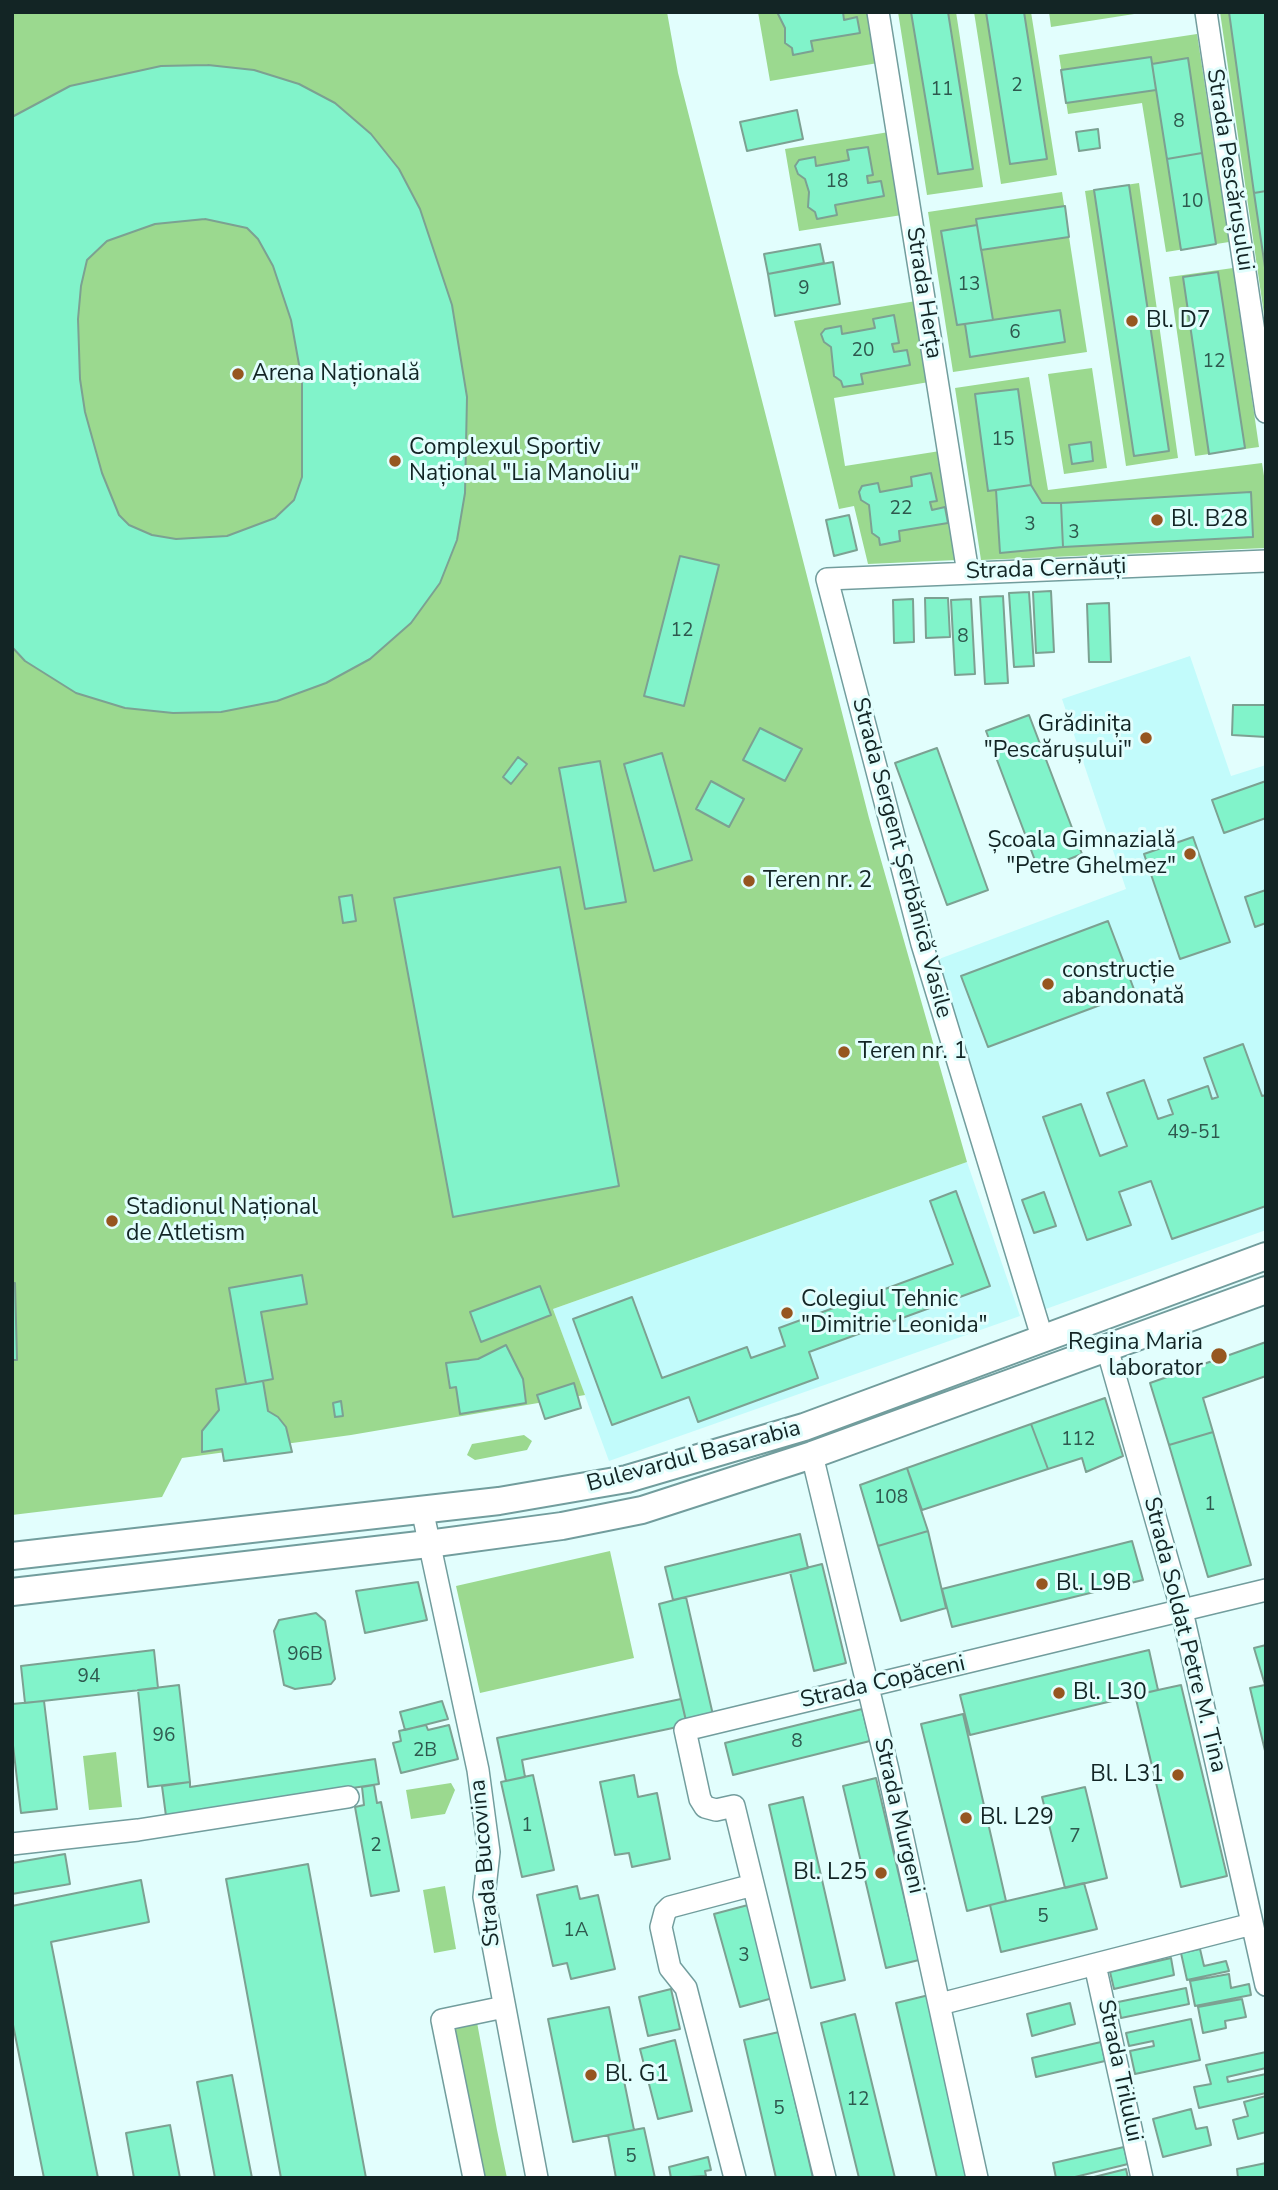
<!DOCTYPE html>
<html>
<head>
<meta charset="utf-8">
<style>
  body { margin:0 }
  #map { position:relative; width:1278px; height:2190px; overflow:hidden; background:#e2fefd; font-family:"Nunito Sans",sans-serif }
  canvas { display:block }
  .frame { position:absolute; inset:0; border:14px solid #132525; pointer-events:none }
</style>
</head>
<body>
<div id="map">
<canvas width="1278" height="2190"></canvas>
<div class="frame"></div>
</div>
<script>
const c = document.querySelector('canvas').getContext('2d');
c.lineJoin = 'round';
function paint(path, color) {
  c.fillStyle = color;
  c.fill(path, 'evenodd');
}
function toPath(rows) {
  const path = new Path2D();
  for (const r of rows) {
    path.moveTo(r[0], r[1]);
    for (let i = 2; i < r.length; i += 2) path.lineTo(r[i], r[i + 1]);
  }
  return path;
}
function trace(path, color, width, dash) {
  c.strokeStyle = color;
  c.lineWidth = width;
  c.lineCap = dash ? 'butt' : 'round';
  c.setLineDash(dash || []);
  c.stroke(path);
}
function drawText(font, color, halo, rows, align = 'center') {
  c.font = font + ' "Nunito Sans",sans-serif';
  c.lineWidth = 6;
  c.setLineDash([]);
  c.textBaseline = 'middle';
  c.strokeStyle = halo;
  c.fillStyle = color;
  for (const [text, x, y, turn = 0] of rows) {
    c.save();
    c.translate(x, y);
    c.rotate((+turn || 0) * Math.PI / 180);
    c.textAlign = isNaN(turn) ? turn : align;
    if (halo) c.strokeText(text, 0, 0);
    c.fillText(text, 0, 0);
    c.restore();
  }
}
paint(toPath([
  [1190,656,1231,776,1266,765,1266,1230,1043,1310,939,959,1126,889,1062,699],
  [967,1162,1020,1316,609,1461,553,1309]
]), '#c2fbfb');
paint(toPath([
  [12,12,667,12,678,73,869,818,967,1162,553,1309,585,1395,351,1435,182,1458,162,1497,12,1515],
  [758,12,869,12,878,63,770,81],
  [898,12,956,12,983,187,927,195],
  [974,12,1031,12,1057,175,1001,184],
  [1049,12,1147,12,1051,27],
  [1220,12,1266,12,1266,328],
  [1197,34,1229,242,1166,252,1142,103,1068,114,1059,55],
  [889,132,902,215,799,231,785,149],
  [1139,183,1178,458,1126,466,1085,191],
  [1062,192,1087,352,953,372,928,212],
  [1233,268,1259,447,1195,456,1169,277],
  [916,301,929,382,834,398,845,466,940,451,957,560,868,564,854,506,839,509,794,321],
  [1092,368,1107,468,1064,474,1048,374],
  [1029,377,1048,490,1262,463,1266,489,1266,548,981,560,955,388],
  [524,1435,532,1441,527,1450,475,1460,467,1455,472,1444],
  [610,1551,634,1658,480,1693,456,1586],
  [116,1752,122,1807,89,1810,83,1756],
  [451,1783,455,1790,445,1814,411,1819,406,1790],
  [445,1886,456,1949,434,1953,423,1890],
  [476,2017,497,2130,507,2178,478,2178,448,2023]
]), '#9bd98f');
const building = toPath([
  [777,12,843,12,844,20,857,17,860,33,811,41,813,51,793,55,792,48,785,43,785,28,777,12],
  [911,12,948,12,973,169,938,174,911,12],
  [986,12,1024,12,1047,159,1010,164,986,12],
  [1229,12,1266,12,1266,191,1254,193,1229,12],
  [1151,57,1156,90,1066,103,1061,70,1151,57],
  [1188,58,1202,153,1167,159,1152,64,1188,58],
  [208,65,254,70,299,84,335,103,371,134,399,169,420,209,452,305,467,397,465,493,457,540,440,583,411,623,370,659,326,683,277,701,221,712,173,713,125,708,76,693,25,661,12,647,12,117,70,86,161,66,208,65],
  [205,219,247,228,258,239,273,266,291,320,302,381,302,477,294,500,275,518,227,536,176,539,152,535,129,525,119,515,102,473,85,412,80,379,78,319,81,286,87,260,107,241,155,224,205,219],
  [797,110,803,139,747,151,740,122,797,110],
  [1098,129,1100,148,1079,151,1076,132,1098,129],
  [868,147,873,175,867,176,868,183,881,181,884,196,835,205,837,215,817,219,815,212,808,207,809,192,805,179,798,174,795,166,799,160,815,157,816,166,849,160,847,150,868,147],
  [1202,153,1216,244,1181,250,1167,159,1202,153],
  [1129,185,1169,451,1134,456,1094,190,1129,185],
  [1266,191,1266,274,1254,193,1266,191],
  [1065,206,1069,237,981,250,976,219,1065,206],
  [977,225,993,320,957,325,941,231,977,225],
  [820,244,824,263,768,274,764,254,820,244],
  [833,262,840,304,775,316,768,274,833,262],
  [1218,272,1245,448,1209,454,1183,277,1218,272],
  [1060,310,1065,342,970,357,965,324,1060,310],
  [894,315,899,343,892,344,894,352,907,350,910,365,861,374,863,384,843,387,841,381,834,376,831,347,824,342,821,334,825,329,841,326,842,334,875,328,873,319,894,315],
  [1018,389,1031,485,988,491,975,394,1018,389],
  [1091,442,1093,461,1072,464,1069,445,1091,442],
  [931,473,937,501,930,502,932,510,945,507,948,523,899,531,900,541,880,545,879,538,872,533,869,505,861,500,859,492,862,486,878,483,880,492,912,486,911,477,931,473],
  [1031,485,1042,503,1061,503,1063,547,1000,553,996,490,1031,485],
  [1251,492,1253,537,1063,547,1061,503,1251,492],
  [849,515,857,550,834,556,826,520,849,515],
  [680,556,719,565,684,706,644,696,680,556],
  [1051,591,1054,652,1036,653,1033,592,1051,591],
  [1029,592,1034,666,1014,667,1009,593,1029,592],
  [1003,596,1008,683,985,684,980,597,1003,596],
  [925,598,948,598,950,637,926,638,925,598],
  [913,599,914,642,894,643,893,600,913,599],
  [971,599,975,674,955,675,951,600,971,599],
  [1109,603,1111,662,1089,662,1087,604,1109,603],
  [1233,705,1266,705,1266,737,1232,735,1233,705],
  [1029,715,1082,854,1039,871,986,731,1029,715],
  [760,728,802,749,785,781,743,760,760,728],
  [937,748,988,890,947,905,895,763,937,748],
  [662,753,692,860,654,871,624,764,662,753],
  [518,757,527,764,511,784,503,777,518,757],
  [600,761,626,902,585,909,559,768,600,761],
  [711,781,744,799,729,827,696,809,711,781],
  [1266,781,1266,818,1224,833,1212,800,1266,781],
  [1193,837,1230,942,1180,959,1144,854,1193,837],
  [560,867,619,1186,453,1217,394,898,560,867],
  [1266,890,1266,923,1255,927,1245,897,1266,890],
  [352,895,356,921,343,923,339,897,352,895],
  [1108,921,1135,992,988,1047,961,976,1108,921],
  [1243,1044,1262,1096,1266,1095,1266,1206,1172,1239,1151,1181,1119,1192,1131,1225,1087,1240,1043,1117,1081,1104,1100,1156,1127,1146,1107,1093,1144,1080,1158,1119,1173,1114,1168,1100,1208,1086,1212,1099,1218,1097,1204,1058,1243,1044],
  [956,1191,990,1286,809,1352,818,1378,698,1422,689,1397,612,1425,573,1319,632,1297,662,1378,747,1347,751,1358,785,1346,779,1328,953,1264,930,1201,956,1191],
  [1044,1192,1056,1226,1034,1233,1022,1200,1044,1192],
  [302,1275,307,1304,261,1312,273,1379,246,1384,229,1288,302,1275],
  [12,1283,15,1283,17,1360,12,1360,12,1283],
  [540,1286,551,1315,481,1342,470,1312,540,1286],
  [1266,1342,1266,1376,1203,1398,1213,1432,1169,1445,1150,1383,1266,1342],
  [506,1345,523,1379,526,1403,460,1414,456,1387,450,1388,446,1363,478,1359,506,1345],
  [263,1381,268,1411,278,1417,286,1427,292,1452,224,1461,222,1449,202,1452,202,1431,219,1410,216,1389,263,1381],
  [574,1383,581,1408,545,1419,537,1395,574,1383],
  [1105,1398,1123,1456,1086,1472,1082,1458,1048,1469,1031,1424,1105,1398],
  [341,1401,343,1416,335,1417,333,1403,341,1401],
  [1031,1424,1048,1469,922,1510,907,1468,1031,1424],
  [1213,1432,1251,1565,1208,1577,1169,1445,1213,1432],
  [907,1468,928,1531,878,1546,860,1485,907,1468],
  [928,1531,946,1608,901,1621,878,1546,928,1531],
  [800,1534,808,1568,673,1600,665,1567,800,1534],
  [1132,1541,1143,1580,952,1627,942,1589,1132,1541],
  [822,1564,846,1663,814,1671,790,1572,822,1564],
  [418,1582,427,1620,365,1633,356,1591,418,1582],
  [686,1597,713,1715,686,1721,659,1604,686,1597],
  [316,1613,325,1621,335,1679,331,1684,295,1689,284,1685,274,1631,279,1620,316,1613],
  [1266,1645,1266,1685,1265,1685,1254,1648,1266,1645],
  [154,1650,158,1688,25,1703,21,1666,154,1650],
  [1149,1650,1158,1690,970,1735,960,1695,1149,1650],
  [179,1685,190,1782,148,1787,138,1690,179,1685],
  [1181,1685,1227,1876,1181,1887,1135,1695,1181,1685],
  [1265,1685,1266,1685,1266,1755,1250,1688,1265,1685],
  [681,1699,687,1725,522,1760,525,1777,506,1781,497,1738,681,1699],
  [44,1701,57,1809,21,1813,12,1737,12,1704,44,1701],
  [442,1701,448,1719,405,1730,400,1712,442,1701],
  [862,1709,870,1741,733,1775,725,1743,862,1709],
  [963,1714,1006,1901,967,1911,921,1724,963,1714],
  [426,1725,428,1730,449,1725,458,1759,401,1773,393,1743,401,1741,399,1731,426,1725],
  [375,1759,379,1784,166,1816,162,1786,190,1782,190,1787,375,1759],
  [533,1775,554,1870,522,1877,501,1782,533,1775],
  [634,1775,638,1797,657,1793,670,1859,632,1867,629,1853,615,1855,600,1782,634,1775],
  [876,1778,919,1960,886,1968,843,1786,876,1778],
  [374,1785,377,1803,381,1802,399,1891,371,1896,355,1807,364,1805,362,1787,374,1785],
  [1085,1787,1107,1878,1065,1888,1042,1797,1085,1787],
  [803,1797,845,1980,811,1988,769,1805,803,1797],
  [65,1854,70,1884,12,1894,12,1863,65,1854],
  [308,1864,366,2178,281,2178,226,1879,308,1864],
  [141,1880,149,1922,51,1942,98,2178,44,2178,12,2020,12,1906,141,1880],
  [1084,1883,1097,1929,1001,1952,990,1905,1084,1883],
  [577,1886,580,1899,598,1895,615,1969,571,1979,567,1963,553,1966,537,1895,577,1886],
  [748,1905,773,1998,740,2007,714,1914,748,1905],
  [1200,1949,1204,1966,1226,1961,1229,1971,1187,1980,1181,1953,1200,1949],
  [1171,1958,1174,1975,1114,1989,1110,1972,1171,1958],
  [1229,1974,1231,1988,1249,1984,1251,1995,1195,2006,1190,1981,1229,1974],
  [1186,1988,1189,2004,1121,2018,1118,2002,1186,1988],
  [671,1989,680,2029,648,2036,639,1997,671,1989],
  [929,1995,972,2176,966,2178,937,2178,896,2003,929,1995],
  [1242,1999,1246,2017,1225,2021,1226,2028,1203,2033,1198,2007,1242,1999],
  [1070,2003,1075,2024,1032,2036,1027,2014,1070,2003],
  [609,2007,634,2130,573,2142,548,2019,609,2007],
  [855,2014,895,2178,859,2178,821,2023,855,2014],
  [1191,2019,1200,2060,1135,2074,1130,2051,1154,2046,1153,2041,1129,2046,1126,2033,1191,2019],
  [779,2032,813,2178,776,2178,744,2040,779,2032],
  [675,2040,692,2111,658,2119,640,2049,675,2040],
  [1101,2042,1105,2061,1036,2077,1032,2058,1101,2042],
  [1266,2052,1266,2068,1227,2077,1228,2082,1266,2074,1266,2093,1199,2108,1194,2087,1211,2084,1206,2065,1266,2052],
  [232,2075,252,2178,215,2178,197,2082,232,2075],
  [1266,2096,1266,2132,1238,2139,1233,2120,1248,2116,1244,2102,1266,2096],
  [1191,2109,1196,2129,1207,2127,1211,2145,1163,2157,1153,2119,1191,2109],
  [170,2125,180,2178,134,2178,126,2133,170,2125],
  [644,2128,655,2178,616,2178,608,2135,644,2128],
  [1124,2147,1128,2164,1071,2178,1056,2178,1053,2163,1124,2147],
  [708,2157,711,2170,705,2171,706,2176,671,2178,669,2167,708,2157],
  [1266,2163,1266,2178,1238,2178,1237,2169,1266,2163],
  [1126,2169,1128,2178,1090,2178,1126,2169]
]);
paint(building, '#81f3ca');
trace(building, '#7ca192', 2);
const minor = toPath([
  [878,12,968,573],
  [1206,12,1266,412],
  [1042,1337,922,944,827,579,1266,561],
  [1107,1348,1182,1611,1266,1985],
  [812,1455,888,1770,977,2178],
  [422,1509,478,1770,489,1852,484,1897,537,2178],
  [12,1844,138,1830,348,1797],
  [1095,1965,1142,2178],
  [940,2004,1252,1924],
  [474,2178,442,2020,504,2007],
  [735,2178,686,1988,670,1968,661,1927,665,1912,670,1907,753,1885],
  [825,2178,734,1806,716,1810,705,1807,700,1799,685,1730,1266,1590]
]);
const major = toPath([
  [12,1556,499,1501,627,1479,804,1427,1266,1256],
  [12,1592,428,1544,562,1526,642,1510,812,1455,1266,1290]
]);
trace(minor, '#729d9d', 24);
trace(major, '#729d9d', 30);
trace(minor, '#fff', 21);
trace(major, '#fff', 26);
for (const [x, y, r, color] of [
  [1132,321,7,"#965620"],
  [238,374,7,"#965620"],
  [395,461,7,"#965620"],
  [1157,520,7,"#965620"],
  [1146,738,7,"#965620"],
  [1190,854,7,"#965620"],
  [749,881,7,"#965620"],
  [1048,984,7,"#965620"],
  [844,1052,7,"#965620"],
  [112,1221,7,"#965620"],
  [787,1313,7,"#965620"],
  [1219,1356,9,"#965620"],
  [1042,1584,7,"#965620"],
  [1059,1693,7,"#965620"],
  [1178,1775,7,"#965620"],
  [966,1818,7,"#965620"],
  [881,1873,7,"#965620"],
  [591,2075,7,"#965620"]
]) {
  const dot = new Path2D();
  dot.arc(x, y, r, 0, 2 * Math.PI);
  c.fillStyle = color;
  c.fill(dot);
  trace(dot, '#e2fefd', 2.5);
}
drawText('19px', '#2e584e', null, [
  ["2",1017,86],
  ["11",942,90],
  ["8",1179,122],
  ["18",837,182],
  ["10",1192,202],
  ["13",969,285],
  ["9",804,289],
  ["6",1015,333],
  ["20",863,351],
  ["12",1214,362],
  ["15",1003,440],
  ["22",901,509],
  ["3",1030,525],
  ["3",1074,533],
  ["12",682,631],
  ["8",963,637],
  ["49-51",1194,1133],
  ["112",1078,1440],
  ["108",891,1498],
  ["1",1210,1505],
  ["96B",305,1655],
  ["94",89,1677],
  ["96",164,1736],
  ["8",797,1742],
  ["2B",425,1751],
  ["1",527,1826],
  ["7",1075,1837],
  ["2",376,1846],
  ["5",1043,1917],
  ["1A",576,1931],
  ["3",744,1956],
  ["12",858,2100],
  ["5",779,2109],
  ["5",631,2157]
]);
drawText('23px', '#132525', '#e2fefd', [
  ["Strada Pescărușului",1229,170,81],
  ["Strada Herța",923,293,81],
  ["Strada Cernăuți",1046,570,-2],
  ["Strada Sergent Șerbănică Vasile",901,858,75],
  ["Bulevardul Basarabia",694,1457,-15],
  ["Strada Soldat Petre M. Tina",1184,1635,76],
  ["Strada Copăceni",883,1683,-13],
  ["Strada Murgeni",898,1816,77],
  ["Strada Bucovina",486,1863,-95],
  ["Strada Trilului",1119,2071,78]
]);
drawText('23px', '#132525', '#e2fefd', [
  ["Bl. D7",1146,321],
  ["Arena Națională",252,374],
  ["Complexul Sportiv",409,448],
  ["Național \"Lia Manoliu\"",409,474],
  ["Bl. B28",1171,520],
  ["Grădinița",1132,725,"right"],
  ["\"Pescărușului\"",1132,751,"right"],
  ["Școala Gimnazială",1176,841,"right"],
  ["\"Petre Ghelmez\"",1176,867,"right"],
  ["Teren nr. 2",763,881],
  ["construcție",1062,971],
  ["abandonată",1062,997],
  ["Teren nr. 1",858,1052],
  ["Stadionul Național",126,1208],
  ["de Atletism",126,1234],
  ["Colegiul Tehnic",801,1300],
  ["\"Dimitrie Leonida\"",801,1326],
  ["Regina Maria",1203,1343,"right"],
  ["laborator",1203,1369,"right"],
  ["Bl. L9B",1056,1584],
  ["Bl. L30",1073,1693],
  ["Bl. L31",1164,1775,"right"],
  ["Bl. L29",980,1818],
  ["Bl. L25",867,1873,"right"],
  ["Bl. G1",605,2075]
], 'left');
</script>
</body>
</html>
